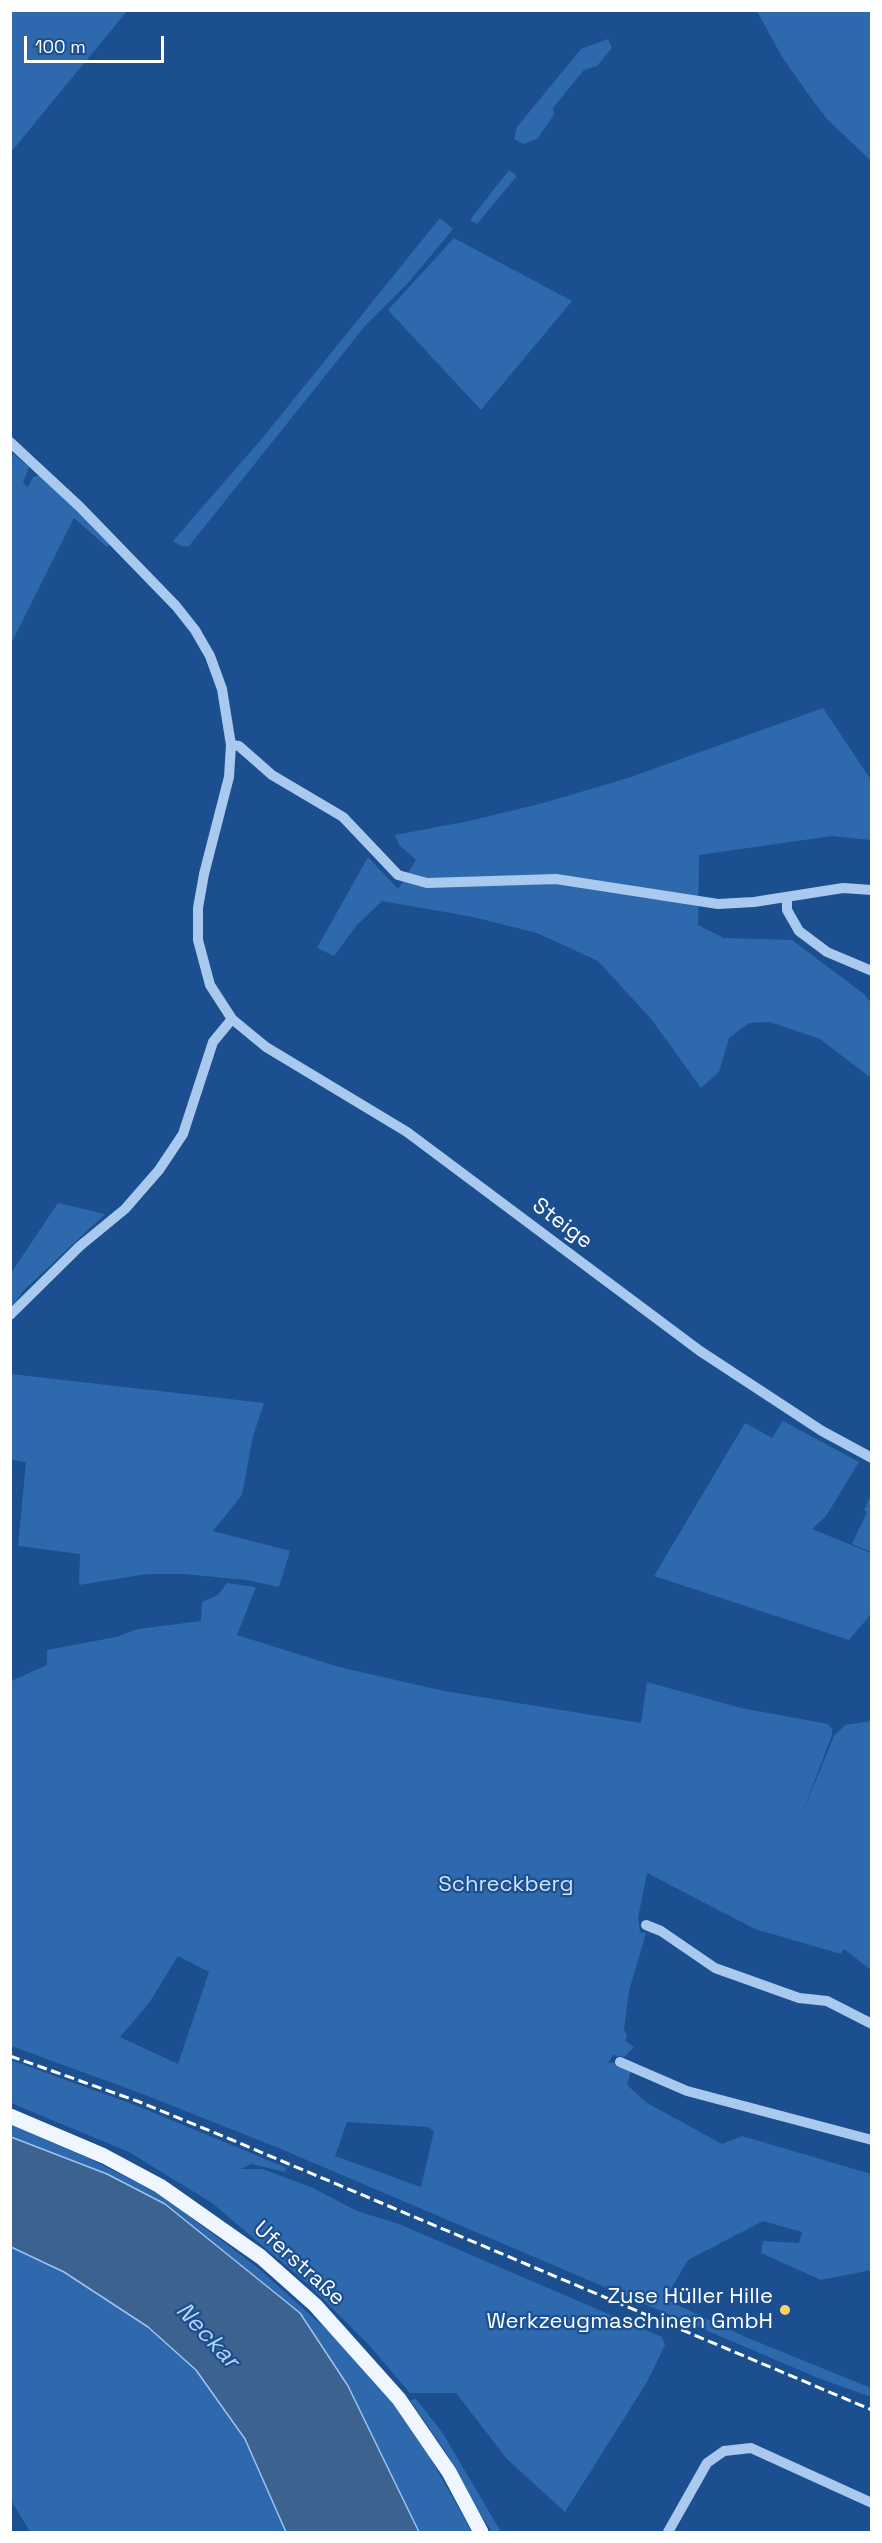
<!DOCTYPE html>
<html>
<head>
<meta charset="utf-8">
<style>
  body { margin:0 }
  #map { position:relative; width:882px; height:2543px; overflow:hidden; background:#1b4f8f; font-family:"Space Grotesk",sans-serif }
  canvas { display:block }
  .frame { position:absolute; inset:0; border:12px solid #fff; pointer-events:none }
  .scale { position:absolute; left:24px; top:36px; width:140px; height:27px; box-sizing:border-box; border:3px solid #fff; border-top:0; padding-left:8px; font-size:18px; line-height:21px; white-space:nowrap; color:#fff; -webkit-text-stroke:4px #1b4f8f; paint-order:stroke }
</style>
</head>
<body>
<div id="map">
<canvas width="882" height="2543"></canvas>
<div class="frame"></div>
<div class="scale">100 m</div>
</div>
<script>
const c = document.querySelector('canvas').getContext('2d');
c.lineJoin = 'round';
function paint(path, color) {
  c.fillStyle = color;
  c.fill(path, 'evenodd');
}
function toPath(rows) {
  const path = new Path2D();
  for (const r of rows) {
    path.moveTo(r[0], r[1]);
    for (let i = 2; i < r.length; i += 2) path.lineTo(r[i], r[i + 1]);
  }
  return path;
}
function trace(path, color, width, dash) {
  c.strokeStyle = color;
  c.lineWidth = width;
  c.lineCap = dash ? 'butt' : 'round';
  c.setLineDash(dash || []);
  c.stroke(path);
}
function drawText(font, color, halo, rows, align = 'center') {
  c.font = font + ' "Space Grotesk",sans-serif';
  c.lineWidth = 4.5;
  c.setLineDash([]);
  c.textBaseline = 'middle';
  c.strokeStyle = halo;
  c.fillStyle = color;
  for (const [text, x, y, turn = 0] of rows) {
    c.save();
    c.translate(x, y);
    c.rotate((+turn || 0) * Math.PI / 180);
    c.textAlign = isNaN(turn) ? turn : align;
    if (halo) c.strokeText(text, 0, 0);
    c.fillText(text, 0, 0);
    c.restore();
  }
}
paint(toPath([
  [11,10,127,11,11,152,10,11],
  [757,11,871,11,871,161,827,119,811,98,782,57],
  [608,39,612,48,597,66,584,70,553,108,554,115,537,139,523,144,514,139,517,127,581,49],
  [509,170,517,176,477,224,470,220],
  [440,218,453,229,409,282,365,326,189,546,181,546,173,541,264,436],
  [454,238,572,301,481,410,388,310],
  [11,452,29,467,23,483,28,487,33,477,41,475,111,544,107,547,74,518,11,644],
  [823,708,871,780,871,840,832,836,699,855,698,925,724,938,792,940,864,994,871,1003,871,1078,820,1039,770,1022,749,1023,729,1038,719,1072,701,1088,652,1020,598,961,537,933,473,917,382,901,357,925,334,956,317,948,368,857,398,889,416,860,399,845,395,835,469,821,543,803,628,778],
  [58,1203,105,1214,24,1290,11,1307,11,1273],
  [11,1374,264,1403,253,1436,242,1495,213,1531,290,1551,279,1587,247,1580,184,1574,147,1574,79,1585,80,1554,18,1546,26,1462,11,1460],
  [783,1421,859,1462,826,1516,812,1529,871,1553,871,1614,849,1640,654,1576,745,1423,772,1438],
  [871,1495,871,1552,852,1544,867,1512,864,1510],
  [227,1583,256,1587,237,1635,339,1667,444,1691,641,1723,647,1682,741,1708,828,1724,832,1729,832,1735,800,1819,834,1736,845,1725,871,1721,871,1970,844,1949,841,1954,755,1929,647,1873,638,1918,640,1932,646,1933,629,1991,624,2030,627,2035,625,2041,634,2047,624,2057,613,2055,608,2063,620,2062,632,2067,627,2085,647,2103,722,2144,742,2136,871,2174,871,2270,821,2280,761,2253,763,2241,799,2243,802,2232,763,2221,688,2260,665,2299,743,2336,871,2388,871,2397,818,2378,281,2149,140,2093,11,2046,11,1681,47,1665,47,1650,116,1637,138,1629,201,1621,202,1602,218,1595],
  [178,1956,209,1972,178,2064,120,2037,149,2003],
  [347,2122,428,2127,434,2131,421,2187,335,2156],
  [11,2060,135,2105,287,2168,285,2172,251,2164,241,2169,263,2169,313,2188,357,2211,399,2224,662,2337,665,2345,647,2382,565,2512,507,2459,456,2393,410,2393,369,2345,309,2285,212,2203,129,2152,11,2103],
  [10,2124,90,2159,160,2194,258,2268,345,2346,383,2388,422,2443,472,2532,419,2532,348,2386,300,2313,165,2204,107,2174,11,2137],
  [10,2247,64,2272,148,2327,196,2370,245,2439,286,2532,30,2532,11,2500],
  [416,2399,442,2432,501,2532,492,2532,479,2512,447,2454,410,2400]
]), '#2e69ad');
const water = toPath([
  [11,2137,107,2174,165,2204,300,2313,348,2386,419,2532,286,2532,245,2439,196,2370,148,2327,64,2272,11,2247,11,2137]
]);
paint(water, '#3c6290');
trace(water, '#9cc4f0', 1.5);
trace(toPath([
  [10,442,80,507,176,606,195,630,210,656,222,689,231,745,229,777,204,874,198,908,198,940,210,985,232,1019,266,1047,407,1132,700,1351,822,1431,872,1458],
  [231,745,239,746,272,775,343,817,398,875,427,883,556,879,718,904,754,902,843,888,872,890],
  [787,897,787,910,799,931,827,952,872,971],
  [10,1315,80,1246,125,1209,159,1170,183,1134,213,1042,232,1019],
  [646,1925,661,1931,715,1968,799,1998,827,2001,872,2024],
  [620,2062,687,2091,872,2140],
  [668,2532,707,2463,724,2451,751,2448,872,2503]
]), '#a9c9ee', 10);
trace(toPath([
  [10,2116,104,2156,160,2186,261,2257,315,2305,399,2399,449,2472,481,2532]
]), '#f0f6ff', 15);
trace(toPath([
  [10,2056,137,2101,225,2137,872,2410]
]), '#fff', 3, [10, 4.5]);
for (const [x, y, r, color] of [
  [785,2310,6,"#ffd166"]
]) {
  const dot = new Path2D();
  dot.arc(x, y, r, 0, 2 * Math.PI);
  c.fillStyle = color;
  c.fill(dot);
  trace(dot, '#1b4f8f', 2);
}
drawText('22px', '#fff', '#1b4f8f', [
  ["Steige",562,1224,37],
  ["Uferstraße",299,2264,42]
]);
drawText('22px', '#cfe3fa', '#1b4f8f', [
  ["Schreckberg",506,1885]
]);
drawText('22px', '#fff', '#1b4f8f', [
  ["Zuse Hüller Hille",773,2297],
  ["Werkzeugmaschinen GmbH",773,2322]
], 'right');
drawText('italic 24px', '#b5d3f5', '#1b4f8f', [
  ["Neckar",207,2336,47]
]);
</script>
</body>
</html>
